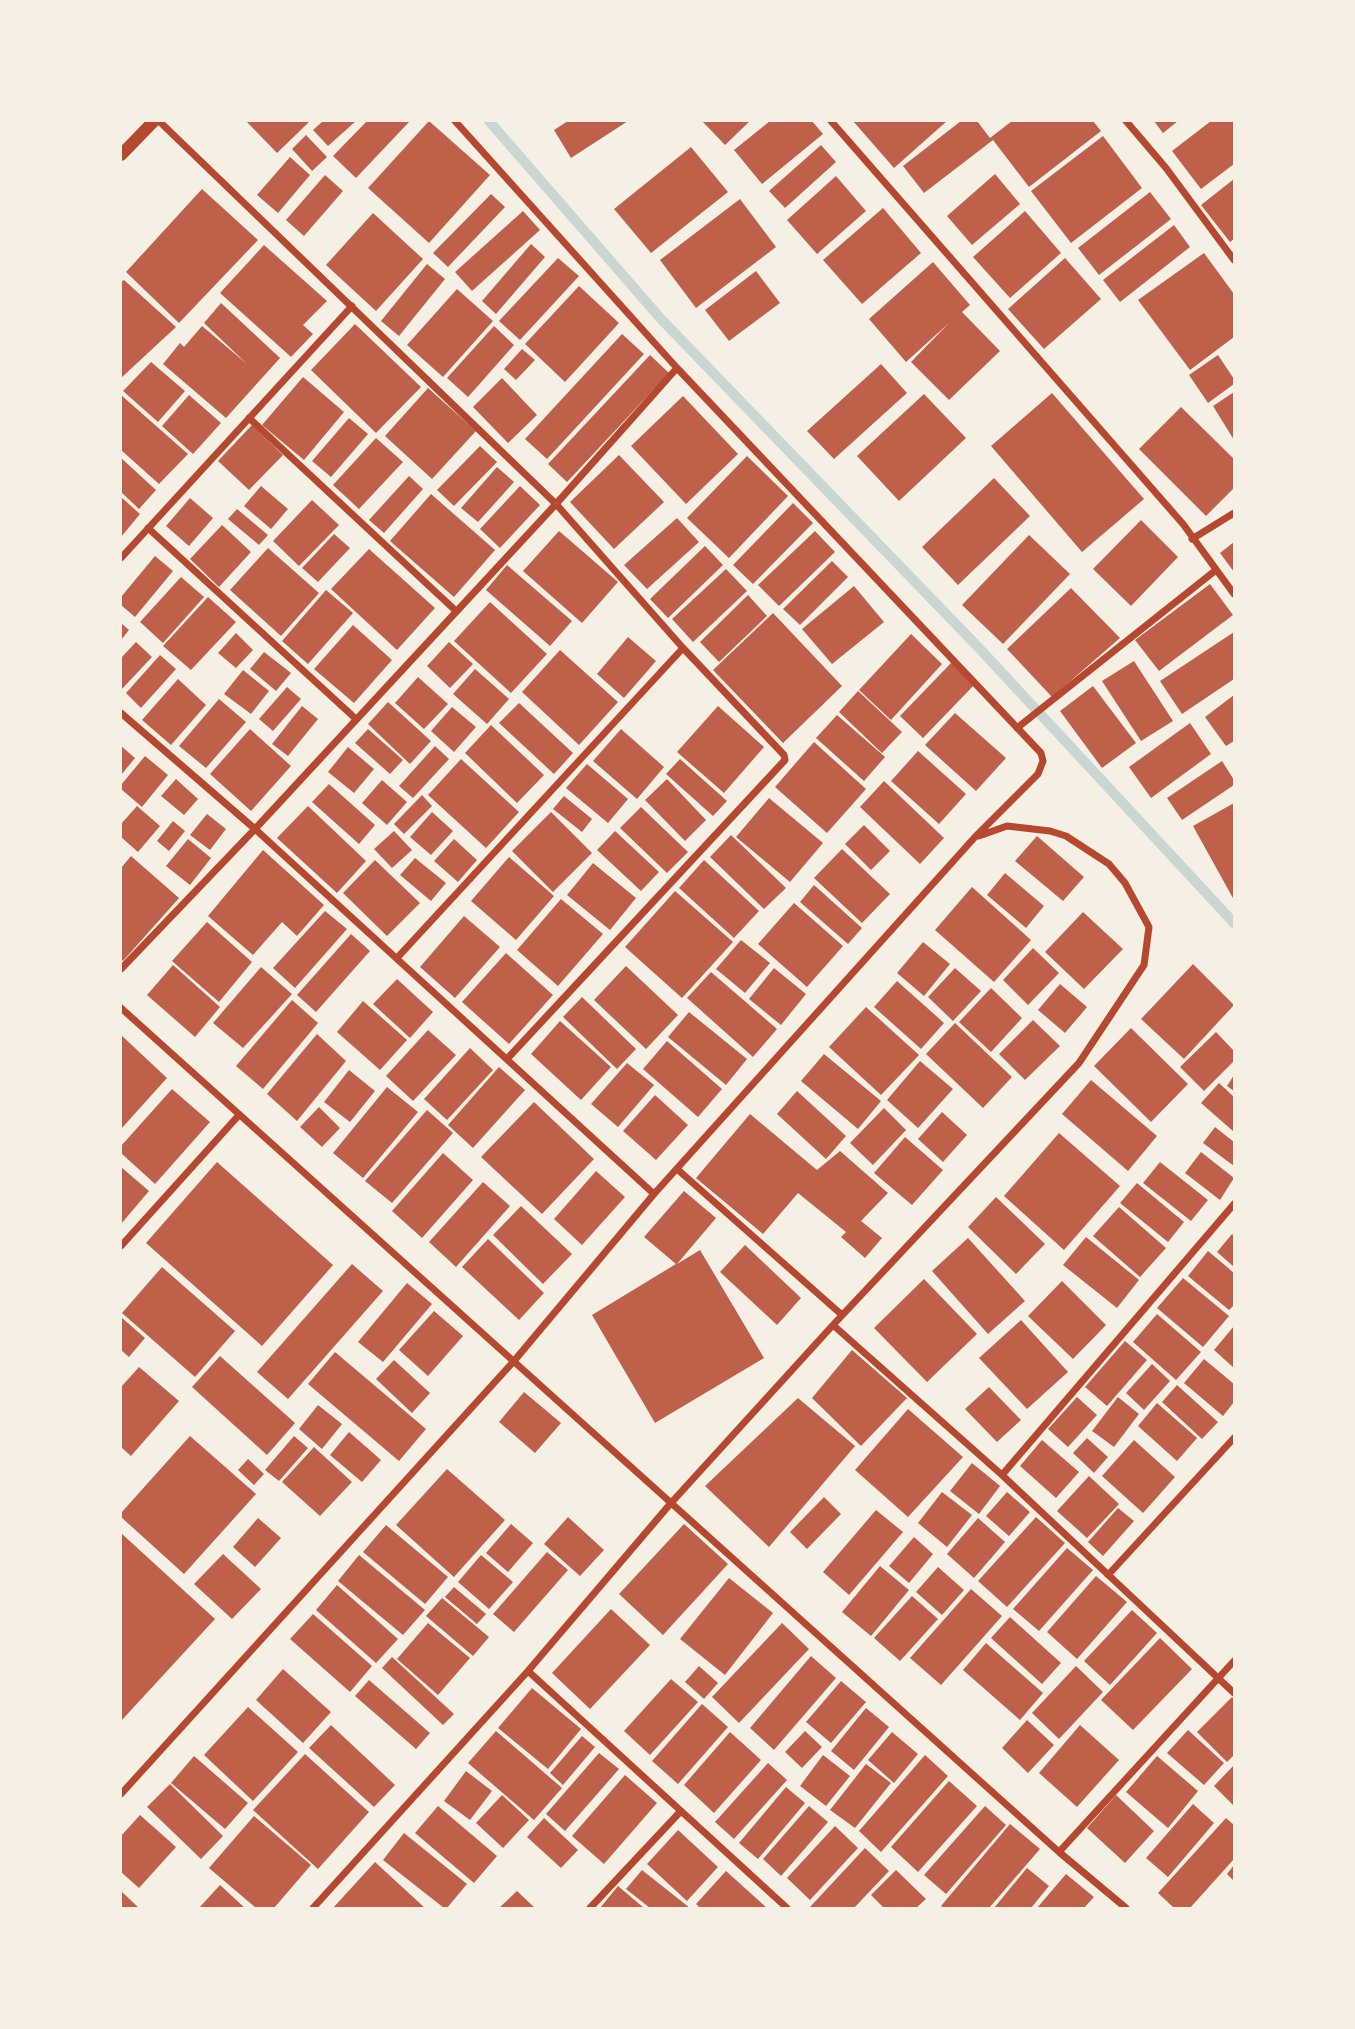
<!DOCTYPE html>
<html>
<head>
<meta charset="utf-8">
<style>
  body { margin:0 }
  #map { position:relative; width:1355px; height:2029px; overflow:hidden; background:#f6efe4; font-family:"Golos Text",sans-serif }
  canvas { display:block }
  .frame { position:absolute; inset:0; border:122px solid #f6efe4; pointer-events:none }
</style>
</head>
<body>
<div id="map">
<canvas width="1355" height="2029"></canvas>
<div class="frame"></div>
</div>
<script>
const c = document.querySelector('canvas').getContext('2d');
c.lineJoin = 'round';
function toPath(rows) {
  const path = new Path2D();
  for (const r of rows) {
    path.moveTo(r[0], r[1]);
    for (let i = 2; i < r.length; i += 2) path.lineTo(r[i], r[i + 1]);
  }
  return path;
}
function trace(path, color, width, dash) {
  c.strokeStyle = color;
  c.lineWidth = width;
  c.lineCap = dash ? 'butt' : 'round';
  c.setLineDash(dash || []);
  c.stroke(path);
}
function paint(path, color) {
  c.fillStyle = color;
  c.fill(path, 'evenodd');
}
trace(toPath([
  [489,121,661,319,979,648,1234,923]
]), '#c9d6d2', 10);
paint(toPath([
  [246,121,308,121,309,122,277,153],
  [323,121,356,121,328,146,313,130],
  [367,121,410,121,356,178,333,156],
  [429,121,490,175,429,243,368,188],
  [568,121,628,121,571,158,554,130],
  [702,121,750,121,725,145],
  [770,121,812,121,823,134,762,184,734,150],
  [853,121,947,121,894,168],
  [961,121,977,121,990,138,1012,121,1093,121,1101,131,1029,187,993,140,924,193,903,166],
  [1154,121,1178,121,1163,133],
  [1211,121,1234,121,1234,164,1201,189,1172,151],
  [306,135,327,157,312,171,292,149],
  [1103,136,1142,188,1071,243,1031,191],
  [821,145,836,162,785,208,769,191],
  [691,147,728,192,651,253,614,209],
  [290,157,310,175,278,213,257,195],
  [995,174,1020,204,972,245,947,216],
  [325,175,343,191,304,236,286,220],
  [836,176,866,211,817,254,787,220],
  [1234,179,1234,239,1230,242,1201,205],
  [202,189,258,240,179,323,126,272],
  [1150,192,1171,219,1099,275,1078,248],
  [491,194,505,207,448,267,433,253],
  [740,199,776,247,696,308,660,260],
  [883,208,921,253,862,304,823,260],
  [523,211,540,230,472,291,455,272],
  [1025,211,1061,253,1010,298,973,257],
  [373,213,423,259,376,311,326,265],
  [1174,225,1190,247,1120,302,1103,280],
  [531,244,545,257,496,314,482,301],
  [264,245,327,301,303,325,313,334,291,357,220,293],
  [1204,253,1234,294,1234,337,1190,370,1138,300],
  [558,258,579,276,520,340,499,321],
  [1065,258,1101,299,1044,349,1008,309],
  [933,262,970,305,962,312,1000,351,949,400,911,362,949,323,906,362,869,319],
  [427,264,445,279,399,336,381,321],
  [756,271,780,303,729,341,705,310],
  [124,280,176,327,121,378,121,282],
  [579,286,619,323,565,382,525,344],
  [457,289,493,321,443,377,407,345],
  [221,303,280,358,226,418,163,364,180,343,184,347,202,326,247,364,204,323],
  [355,324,421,387,376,433,311,370],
  [494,326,514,345,468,397,447,378],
  [622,334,644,354,547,459,525,439],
  [522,349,535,360,516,380,504,369],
  [650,355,669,373,567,482,548,464],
  [1218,355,1234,379,1234,384,1208,403,1189,375],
  [151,362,185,391,158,422,123,391],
  [881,364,907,393,834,459,807,431],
  [303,377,344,412,304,460,262,425],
  [502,378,537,415,508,443,473,407],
  [428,388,476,431,432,479,385,436],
  [1234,392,1234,440,1213,406],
  [1052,393,1144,499,1082,552,991,446],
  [924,394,966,438,899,501,857,456],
  [121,395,188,454,159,484,121,450],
  [189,395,221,423,193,454,162,426],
  [683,396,738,454,686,504,631,446],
  [1181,407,1234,459,1234,488,1206,516,1139,449],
  [349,418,368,434,331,477,312,461],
  [252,425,283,455,249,490,218,461],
  [376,438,403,462,359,509,333,485],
  [480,446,497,462,454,506,437,490],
  [619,455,664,502,614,549,570,502],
  [747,456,788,496,729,558,687,518],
  [121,458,156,490,139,509,121,492],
  [497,467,514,482,478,522,461,508],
  [409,476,423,489,384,533,369,520],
  [994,478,1030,516,958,585,922,547],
  [261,486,288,509,271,529,244,506],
  [520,486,540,505,500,548,480,529],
  [431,494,495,550,454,597,390,541],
  [121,497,140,514,121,537],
  [190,498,213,518,189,546,166,526],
  [312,500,339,525,299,566,273,541],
  [793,503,813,523,753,584,733,565],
  [237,509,268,535,259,545,228,519],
  [677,518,699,542,647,589,624,565],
  [1141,520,1178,557,1131,606,1093,569],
  [222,525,251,552,219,587,190,559],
  [559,531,618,582,582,623,523,571],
  [815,531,835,552,779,606,758,585],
  [334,534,350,548,318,582,302,568],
  [1029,535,1070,574,1003,644,962,605],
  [1234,542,1234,572,1220,553],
  [705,546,723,565,668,618,650,599],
  [268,548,319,593,281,636,230,590],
  [369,549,435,608,397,650,331,589],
  [155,556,173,571,135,617,121,605,121,597],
  [832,561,848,577,800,625,783,609],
  [507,565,572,621,550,646,486,590],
  [726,569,747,591,693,642,672,619],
  [181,577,204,597,163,643,140,622],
  [1210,584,1233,615,1159,671,1135,640],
  [854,586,884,622,832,664,802,629],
  [1071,588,1120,638,1052,697,1007,649],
  [326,590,353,613,308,664,282,641],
  [748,595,767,616,719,662,700,642],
  [208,597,236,622,191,670,163,646],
  [490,602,547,654,511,693,454,641],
  [773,613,842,686,783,743,713,670],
  [121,623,129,630,121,640],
  [353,625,392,660,354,703,314,669],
  [1234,632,1234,679,1182,714,1160,681],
  [236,633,253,650,236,668,218,653],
  [911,634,942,664,891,720,859,690],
  [628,637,656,661,624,698,597,674],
  [136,642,152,657,121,690,121,658],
  [449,642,473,664,450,688,427,666],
  [560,650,618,702,579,745,522,692],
  [264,652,291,673,276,691,250,669],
  [160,655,176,669,141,708,126,693],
  [1134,661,1173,721,1141,741,1102,681],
  [952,662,975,684,923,738,900,716],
  [475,669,509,699,487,724,453,694],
  [243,670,269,691,251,714,224,694],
  [418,677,448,704,424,729,395,703],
  [178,679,206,705,171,745,142,720],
  [1093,686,1136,743,1102,768,1060,711],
  [287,687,301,699,273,731,259,719],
  [858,691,902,732,882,753,839,712],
  [1234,695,1234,741,1226,746,1205,717],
  [219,699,246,722,206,768,179,746],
  [388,702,431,741,410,764,368,724],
  [519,703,573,753,554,774,499,723],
  [302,706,318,719,288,756,272,744],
  [718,706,764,747,724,793,677,752],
  [452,707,476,727,454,752,431,731],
  [955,713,1006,758,976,791,925,745],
  [837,715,885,757,864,781,816,738],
  [1190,723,1211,754,1151,798,1129,767],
  [491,725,544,775,517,803,465,753],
  [250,729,291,766,251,811,210,774],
  [368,729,403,760,390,774,355,743],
  [621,729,664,767,637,799,593,761],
  [814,742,866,789,827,833,775,787],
  [121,746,135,758,121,775],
  [435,746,449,759,413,798,399,786],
  [348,747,374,769,354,793,328,772],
  [918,751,966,794,939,824,891,781],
  [145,756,168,775,142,807,121,789,121,785],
  [461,759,519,812,486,848,428,795],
  [680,759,727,801,713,816,666,774],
  [1222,761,1234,780,1234,785,1182,820,1167,798],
  [587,764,628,799,608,823,566,788],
  [176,779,198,799,184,815,161,796],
  [667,779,706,820,685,841,645,800],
  [382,780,407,802,387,825,362,803],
  [884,781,944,838,920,864,860,807],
  [329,784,375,825,359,844,312,802],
  [422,795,432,806,404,834,394,824],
  [564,796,592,819,582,832,553,809],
  [769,798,823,843,790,882,736,837],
  [1234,803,1234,900,1193,826],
  [137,806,160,826,138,852,121,837,121,824],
  [308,806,366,861,337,893,277,838],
  [641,807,688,852,667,873,620,828],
  [432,812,453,831,431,855,410,837],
  [551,812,592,853,553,892,512,851],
  [207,814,226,829,210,850,190,835],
  [173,821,185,831,169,851,157,841],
  [864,825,890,851,871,870,845,844],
  [394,831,412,850,392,868,374,849],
  [615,831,659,872,641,891,597,850],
  [731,835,786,888,764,909,710,857],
  [1037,836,1084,877,1063,901,1015,861],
  [188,839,211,858,190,885,166,866],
  [454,839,477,860,458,882,434,861],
  [842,849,890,894,862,923,814,878],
  [263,850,324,905,297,936,282,922,253,955,208,916],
  [131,856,179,898,123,961,121,959,121,868],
  [509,857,554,896,516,940,471,901],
  [415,858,446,883,431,901,400,875],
  [375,860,420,903,387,936,343,893],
  [704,860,759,911,734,938,679,888],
  [593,863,636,898,610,930,567,895],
  [1005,873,1044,906,1026,928,987,895],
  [814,885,862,928,848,944,800,902],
  [972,887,1031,940,994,982,935,930],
  [675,891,733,942,682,998,625,947],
  [561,899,603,934,558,986,517,950],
  [794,903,843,946,807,987,758,944],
  [325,911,347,929,295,988,273,968],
  [1083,912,1123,949,1084,989,1045,952],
  [464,916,500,947,455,998,420,967],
  [207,922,252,962,219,1002,172,961],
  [351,934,370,951,316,1012,297,995],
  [741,940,770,963,745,993,716,969],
  [923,942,950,964,924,996,897,973],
  [1033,948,1059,973,1028,1005,1003,980],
  [506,953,553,995,509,1044,462,1002],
  [1193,964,1234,1005,1184,1059,1141,1019],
  [173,965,220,1007,195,1037,147,995],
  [626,966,678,1015,646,1049,594,1000],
  [261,967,292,994,243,1048,213,1023],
  [774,968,806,994,781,1025,749,999],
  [955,968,981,991,953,1021,928,997],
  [711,972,777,1029,753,1057,687,998],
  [397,979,433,1012,410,1038,373,1004],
  [897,981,944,1023,921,1049,874,1007],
  [1060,984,1087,1007,1065,1033,1038,1010],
  [991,988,1022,1018,991,1052,959,1022],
  [582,997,636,1049,617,1069,563,1017],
  [292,1000,318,1023,263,1089,236,1066],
  [363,1001,407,1040,380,1070,337,1032],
  [866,1007,919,1055,881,1095,829,1047],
  [689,1012,747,1059,726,1085,668,1037],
  [1033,1020,1060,1046,1025,1080,999,1054],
  [560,1021,611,1067,581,1100,531,1054],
  [955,1023,1012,1077,983,1108,926,1054],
  [1131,1028,1188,1084,1151,1122,1094,1066],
  [428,1030,456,1055,413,1101,386,1076],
  [1216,1032,1234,1051,1234,1061,1204,1091,1180,1067],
  [317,1034,346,1061,297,1121,267,1094],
  [121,1035,167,1078,121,1129],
  [667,1041,722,1089,698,1117,643,1069],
  [470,1048,493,1070,447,1120,424,1099],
  [824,1054,881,1101,858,1129,801,1081],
  [920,1061,953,1089,918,1128,887,1100],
  [627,1063,654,1085,618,1127,591,1104],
  [499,1067,525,1090,473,1148,448,1125],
  [349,1070,375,1091,350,1122,324,1102],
  [1234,1075,1234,1091,1227,1086],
  [1091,1080,1157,1136,1128,1171,1062,1114],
  [1219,1083,1234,1097,1234,1132,1201,1103],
  [387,1087,418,1112,363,1178,333,1153],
  [172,1089,210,1122,155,1184,121,1153,121,1146],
  [797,1091,846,1136,826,1159,777,1114],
  [655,1095,688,1125,656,1160,623,1131],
  [534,1102,594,1159,542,1214,481,1157],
  [319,1107,340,1128,322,1147,300,1127],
  [884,1108,906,1130,873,1165,850,1143],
  [427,1110,453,1133,392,1203,365,1181],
  [942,1112,967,1135,943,1162,918,1139],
  [750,1114,817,1170,840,1151,888,1193,861,1221,882,1238,865,1258,841,1237,846,1232,798,1193,763,1234,696,1178],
  [1215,1127,1234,1142,1234,1166,1203,1143],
  [1059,1133,1120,1186,1064,1250,1004,1196],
  [905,1137,943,1170,912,1205,874,1173],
  [1201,1152,1234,1178,1220,1200,1185,1173],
  [443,1153,473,1180,422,1238,392,1211],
  [217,1162,333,1265,262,1346,146,1243],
  [1160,1162,1208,1200,1191,1221,1143,1183],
  [121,1167,149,1191,121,1224],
  [596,1171,625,1197,582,1245,554,1219],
  [483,1182,510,1206,456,1267,429,1242],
  [1137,1183,1184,1222,1168,1242,1120,1203],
  [684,1191,716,1218,677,1264,700,1250,764,1358,655,1423,592,1315,676,1264,644,1237],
  [996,1197,1045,1244,1016,1274,968,1227],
  [521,1206,572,1254,543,1284,493,1235],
  [1119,1207,1166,1248,1140,1277,1093,1236],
  [1232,1234,1234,1236,1234,1267,1217,1252],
  [1086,1237,1139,1280,1117,1308,1063,1265],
  [968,1238,1025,1301,988,1334,932,1271],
  [488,1239,544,1293,519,1320,462,1267],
  [745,1245,801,1298,777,1325,720,1272],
  [1208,1251,1234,1273,1234,1305,1229,1310,1188,1276],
  [352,1264,383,1291,288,1399,257,1372],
  [162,1267,235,1331,195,1377,122,1313],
  [1183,1278,1229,1316,1203,1347,1157,1308],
  [924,1279,977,1334,927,1382,874,1328],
  [1062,1281,1106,1325,1073,1359,1028,1316],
  [407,1283,432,1304,383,1362,358,1342],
  [434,1311,463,1336,428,1376,399,1350],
  [1157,1314,1201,1352,1176,1380,1133,1342],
  [121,1317,145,1338,129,1357,121,1350],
  [1021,1320,1068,1372,1027,1409,979,1358],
  [1234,1326,1234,1368,1214,1350],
  [1125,1341,1147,1360,1107,1406,1085,1387],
  [852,1350,907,1398,861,1446,812,1398],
  [335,1352,426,1429,399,1461,308,1384],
  [220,1356,295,1423,267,1455,192,1387],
  [1204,1359,1234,1384,1234,1402,1223,1416,1184,1383],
  [394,1360,430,1393,412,1413,376,1379],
  [1152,1364,1170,1381,1144,1410,1126,1393],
  [139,1367,179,1401,131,1456,121,1447,121,1387],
  [1177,1385,1218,1422,1202,1439,1162,1402],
  [989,1387,1021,1420,997,1442,965,1409],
  [524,1392,561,1423,535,1453,499,1422],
  [1077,1397,1097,1415,1068,1447,1048,1429],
  [1118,1397,1139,1414,1114,1447,1092,1431],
  [798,1398,855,1446,769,1547,705,1486],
  [1157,1403,1197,1438,1177,1461,1138,1426],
  [318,1405,342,1424,322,1449,299,1429],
  [908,1409,963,1457,908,1517,855,1470],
  [349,1432,381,1460,362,1482,330,1455],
  [190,1436,256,1494,184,1574,121,1517,121,1513],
  [294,1436,308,1448,279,1481,265,1470],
  [1087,1438,1108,1457,1094,1473,1073,1453],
  [1042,1440,1079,1472,1056,1498,1020,1466],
  [1134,1440,1175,1477,1143,1513,1102,1476],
  [314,1447,352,1482,320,1516,282,1482],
  [248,1459,264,1474,254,1485,238,1470],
  [972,1463,1000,1486,979,1514,950,1491],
  [447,1469,505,1520,454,1577,396,1525],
  [1089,1476,1119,1504,1087,1538,1057,1511],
  [942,1492,972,1515,947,1547,918,1523],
  [1007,1492,1030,1512,1009,1536,986,1516],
  [824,1497,841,1514,807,1549,790,1532],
  [1118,1508,1134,1521,1103,1556,1088,1542],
  [876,1510,903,1532,849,1595,823,1572],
  [568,1517,604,1550,580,1576,544,1544],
  [1036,1517,1065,1543,1007,1607,978,1581],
  [258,1518,281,1538,255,1567,233,1547],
  [978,1518,1005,1542,974,1578,947,1554],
  [511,1524,533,1543,508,1572,486,1553],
  [684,1524,728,1564,663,1635,619,1594],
  [386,1525,448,1577,425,1604,363,1552],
  [121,1533,215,1619,121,1721],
  [914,1537,933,1554,909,1583,889,1566],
  [1067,1548,1093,1570,1039,1631,1013,1609],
  [547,1552,568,1570,514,1632,493,1614],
  [223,1554,261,1589,232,1619,194,1584],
  [359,1555,425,1610,403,1635,338,1581],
  [481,1555,513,1582,489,1609,458,1582],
  [880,1566,909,1590,871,1636,842,1612],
  [938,1567,964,1590,942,1615,916,1592],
  [1096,1576,1127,1602,1077,1659,1047,1632],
  [729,1578,773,1613,725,1675,680,1639],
  [337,1585,398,1639,376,1663,316,1610],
  [454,1587,486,1614,477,1624,445,1597],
  [971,1589,1002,1616,941,1685,910,1658],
  [912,1596,938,1619,900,1661,874,1638],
  [442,1598,489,1637,473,1656,426,1616],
  [611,1609,650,1645,590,1709,552,1673],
  [1132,1610,1157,1633,1110,1685,1084,1661],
  [313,1614,372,1666,350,1692,290,1639],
  [1010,1617,1061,1663,1042,1684,991,1638],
  [428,1623,470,1658,438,1695,397,1659],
  [782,1623,809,1649,739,1723,712,1697],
  [1160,1638,1192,1669,1133,1730,1101,1700],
  [986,1643,1043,1693,1020,1720,963,1670],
  [811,1656,836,1678,774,1750,750,1728],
  [392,1657,454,1714,443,1725,382,1668],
  [699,1666,718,1683,704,1699,685,1682],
  [1076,1666,1103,1692,1059,1739,1032,1713],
  [283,1669,331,1712,303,1743,256,1700],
  [671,1679,698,1702,650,1755,624,1731],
  [369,1680,430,1733,416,1749,355,1696],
  [841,1681,866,1702,831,1743,806,1722],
  [532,1688,581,1729,548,1769,498,1728],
  [1232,1697,1234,1699,1234,1755,1227,1762,1197,1732],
  [702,1704,728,1727,678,1784,652,1761],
  [248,1707,298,1752,253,1801,204,1755],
  [866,1708,889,1727,854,1770,831,1751],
  [1027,1720,1054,1745,1028,1773,1002,1748],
  [331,1725,395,1785,374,1807,309,1748],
  [1080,1725,1119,1760,1077,1807,1039,1773],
  [1188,1730,1224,1763,1204,1785,1167,1753],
  [496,1731,562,1788,534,1820,468,1763],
  [805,1731,822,1747,802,1768,785,1752],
  [730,1732,761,1760,714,1813,684,1785],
  [892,1732,918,1754,894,1783,868,1760],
  [582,1736,595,1747,563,1785,550,1773],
  [599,1753,619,1769,565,1831,546,1814],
  [305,1754,369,1812,318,1869,253,1810],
  [823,1755,850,1776,826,1806,800,1786],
  [925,1755,948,1776,881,1852,859,1831],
  [194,1756,248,1803,225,1829,171,1783],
  [1157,1756,1198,1791,1168,1828,1126,1792],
  [768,1763,787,1780,734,1839,715,1822],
  [866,1764,891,1783,855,1828,830,1810],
  [1234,1765,1234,1806,1214,1786],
  [466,1771,492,1791,470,1820,444,1801],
  [625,1775,657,1803,604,1864,572,1836],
  [949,1781,977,1806,918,1872,891,1847],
  [170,1784,223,1836,201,1859,147,1807],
  [786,1787,805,1803,758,1859,739,1843],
  [502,1795,529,1820,503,1848,476,1823],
  [1116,1795,1154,1831,1125,1863,1087,1828],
  [1193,1804,1214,1823,1168,1877,1146,1858],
  [438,1806,497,1856,474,1883,415,1833],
  [809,1806,828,1822,781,1876,763,1859],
  [985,1806,1006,1825,946,1894,924,1875],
  [140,1815,176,1847,139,1888,121,1872,121,1836],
  [254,1816,311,1865,274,1908,256,1908,209,1868],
  [544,1818,578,1850,561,1868,527,1837],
  [1226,1818,1234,1825,1234,1859,1190,1908,1174,1908,1158,1893],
  [1010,1824,1040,1849,989,1908,944,1908,941,1906],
  [835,1826,858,1848,810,1900,787,1878],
  [678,1830,718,1867,687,1901,647,1864],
  [404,1833,467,1884,447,1908,444,1908,383,1860],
  [865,1848,889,1871,854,1908,812,1908,810,1907],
  [375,1862,425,1908,333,1908],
  [1234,1865,1234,1881,1227,1874],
  [1027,1868,1049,1886,1031,1908,994,1908],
  [642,1870,690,1908,650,1908,626,1889],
  [896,1870,926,1899,916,1908,884,1908,871,1895],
  [726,1871,767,1908,700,1908,696,1904],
  [1066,1874,1094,1897,1084,1908,1037,1908],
  [220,1885,245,1908,199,1908],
  [618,1886,644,1908,600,1908],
  [121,1891,139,1908,121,1908],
  [517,1891,535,1908,499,1908]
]), '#bf614a');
trace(toPath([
  [159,121,556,504,683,648,784,755,785,760,507,1059],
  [831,121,1183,524,1234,594],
  [1126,121,1166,168,1234,260],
  [249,418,456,611],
  [148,528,356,719],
  [1192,539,1234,513],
  [121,558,352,306],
  [121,713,255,829,654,1194],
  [1017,728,1216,570],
  [397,958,683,648],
  [121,969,255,829,556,504,677,368],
  [121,1008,1059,1852,1126,1908],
  [677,1169,842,1315],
  [121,1246,239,1115],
  [833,1325,1002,1475,1234,1693],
  [1002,1475,1234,1204],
  [1108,1575,1234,1438],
  [528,1671,787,1908],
  [121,1794,514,1361,654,1194,975,837,1038,774,1043,761,1041,753,677,368,455,121],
  [1059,1852,1234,1661],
  [313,1908,528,1671,671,1503,833,1325,1079,1063,1144,965,1149,927,1125,883,1109,864,1066,836,1050,831,1007,826,979,836],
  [590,1908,680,1812]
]), '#b5482f', 7);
trace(toPath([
  [121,155,154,121]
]), '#b5482f', 12);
</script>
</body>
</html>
